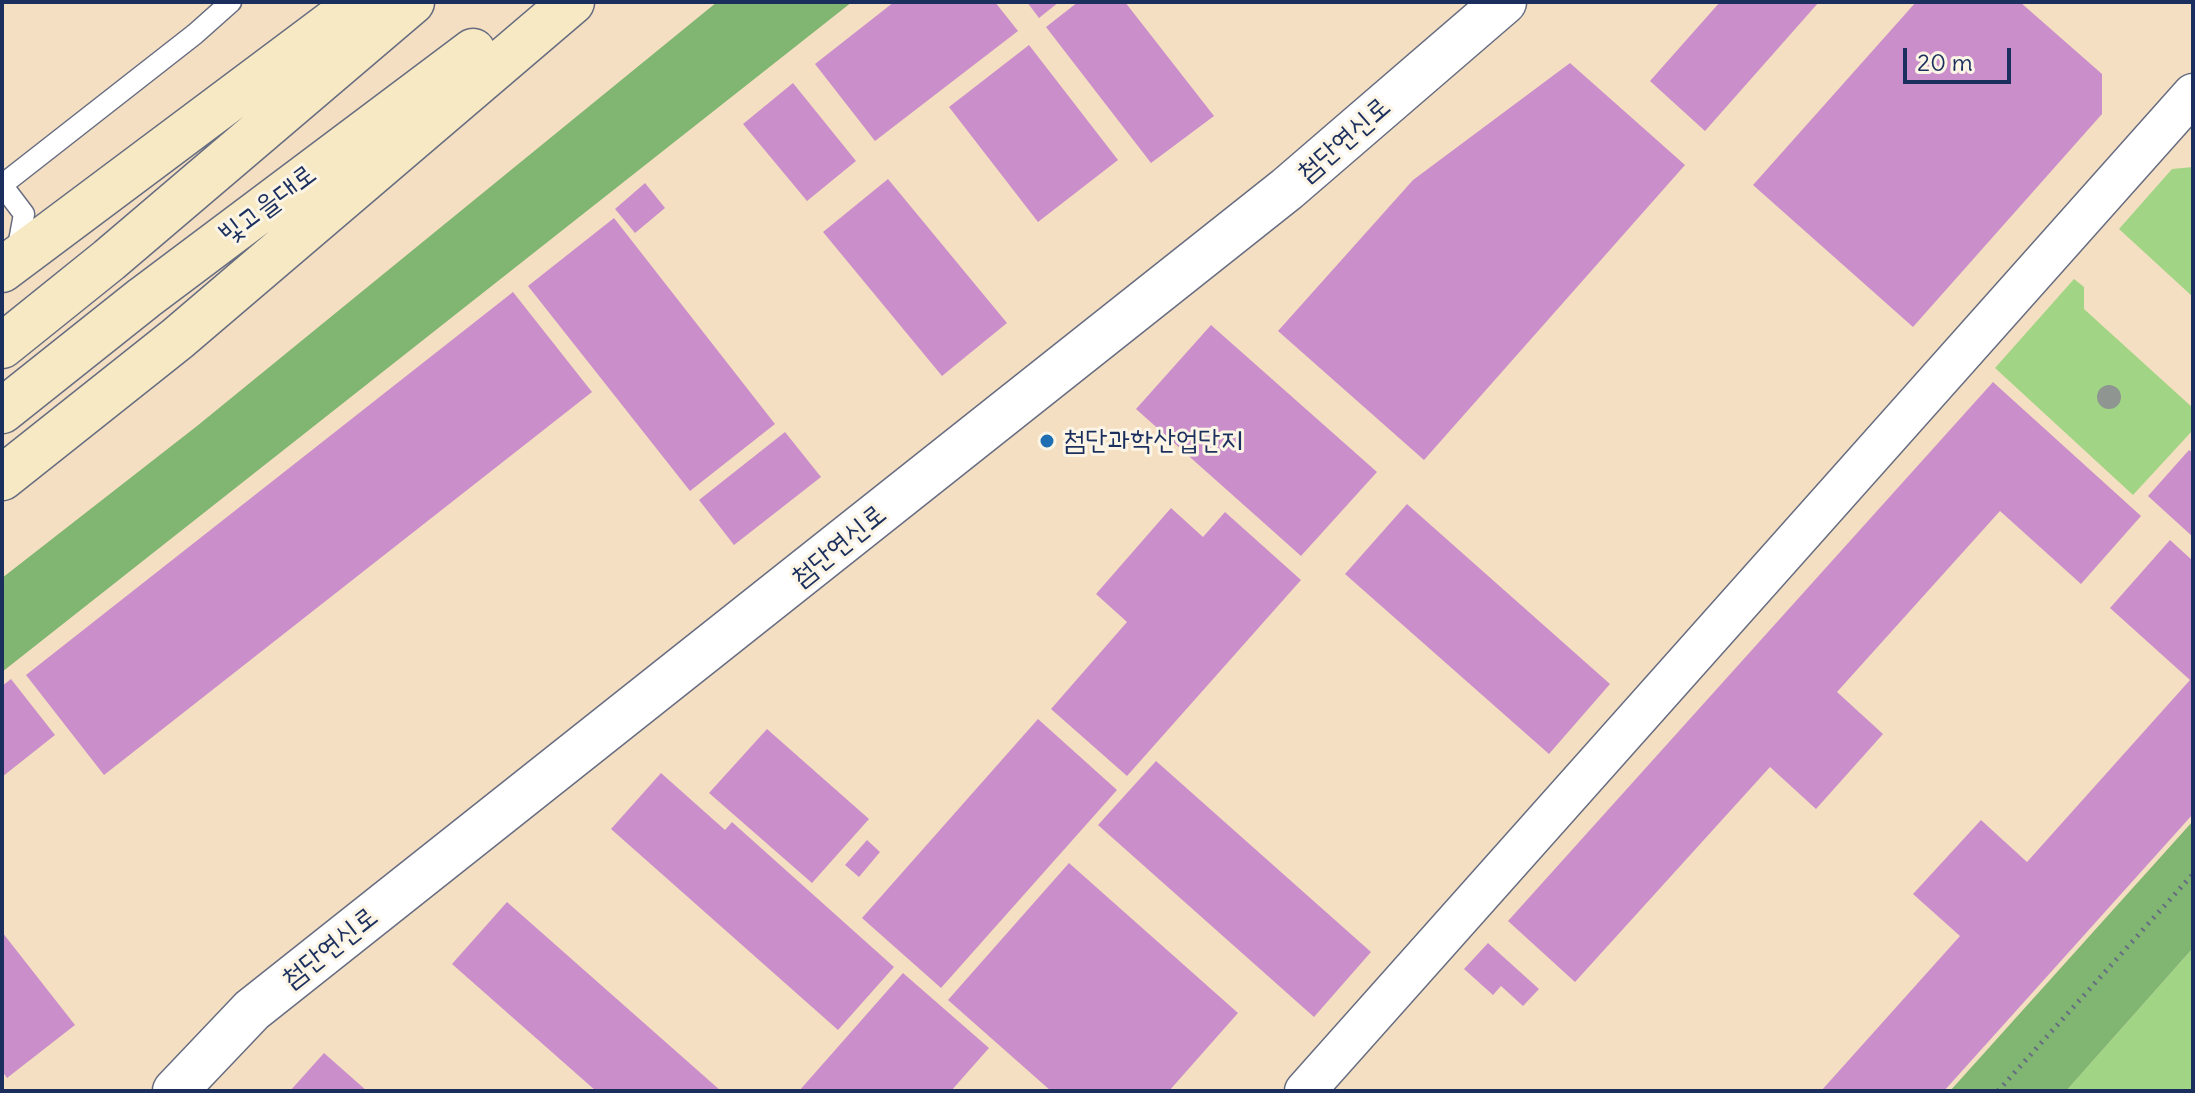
<!DOCTYPE html>
<html>
<head>
<meta charset="utf-8">
<style>
  body { margin:0 }
  #map { position:relative; width:2195px; height:1093px; overflow:hidden; background:#f5dfc2; font-family:Delius,sans-serif }
  canvas { display:block }
  .frame { position:absolute; inset:0; border:4px solid #1b2f5e; pointer-events:none }
  .scale { position:absolute; left:1903px; top:48px; width:108px; height:36px; box-sizing:border-box; border:4px solid #1b2f5e; border-top:0; padding-left:10px; font-size:24px; line-height:28px; white-space:nowrap; color:#1b2f5e; -webkit-text-stroke:6px #fcf5e5; paint-order:stroke }
</style>
</head>
<body>
<div id="map">
<canvas width="2195" height="1093"></canvas>
<div class="frame"></div>
<div class="scale">20 m</div>
</div>
<script>
const c = document.querySelector('canvas').getContext('2d');
c.lineJoin = 'round';
function paint(path, color) {
  c.fillStyle = color;
  c.fill(path, 'evenodd');
}
function toPath(rows) {
  const path = new Path2D();
  for (const r of rows) {
    path.moveTo(r[0], r[1]);
    for (let i = 2; i < r.length; i += 2) path.lineTo(r[i], r[i + 1]);
  }
  return path;
}
function trace(path, color, width, dash) {
  c.strokeStyle = color;
  c.lineWidth = width;
  c.lineCap = dash ? 'butt' : 'round';
  c.setLineDash(dash || []);
  c.stroke(path);
}
function drawText(font, color, halo, rows, align = 'center') {
  c.font = font + ' Delius,"Poor Story",sans-serif';
  c.lineWidth = 6;
  c.setLineDash([]);
  c.textBaseline = 'middle';
  c.strokeStyle = halo;
  c.fillStyle = color;
  for (const [text, x, y, turn = 0] of rows) {
    c.save();
    c.translate(x, y);
    c.rotate((+turn || 0) * Math.PI / 180);
    c.textAlign = isNaN(turn) ? turn : align;
    if (halo) c.strokeText(text, 0, 0);
    c.fillText(text, 0, 0);
    c.restore();
  }
}
paint(toPath([
  [2193,167,2193,297,2119,229,2172,169],
  [2074,279,2084,287,2084,309,2193,408,2193,430,2133,495,1995,368],
  [2193,948,2193,1091,2066,1091]
]), '#a1d585');
paint(toPath([
  [717,2,852,2,2,672,2,578,197,426],
  [2193,821,2193,948,2066,1091,1950,1091]
]), '#80b672');
paint(toPath([
  [894,2,995,2,1018,31,875,141,815,64],
  [1027,2,1059,2,1039,18],
  [1078,2,1125,2,1214,116,1151,163,1046,27],
  [1720,2,1819,2,1705,131,1650,81],
  [1916,2,2020,2,2102,74,2102,114,1913,327,1753,185],
  [1029,45,1118,160,1038,222,949,107],
  [1570,63,1685,165,1424,460,1278,331,1413,180],
  [793,83,856,161,807,201,743,124],
  [888,179,1007,323,942,376,823,232],
  [645,183,665,208,635,233,615,209],
  [614,218,775,424,690,491,528,286],
  [513,292,592,392,104,775,26,675],
  [1211,325,1377,472,1301,556,1136,409],
  [1993,382,2141,516,2081,584,2000,511,1837,692,1883,734,1816,809,1770,767,1575,982,1508,921],
  [785,432,821,477,734,545,699,500],
  [2189,450,2193,453,2193,537,2148,496],
  [1407,504,1610,684,1549,754,1345,574],
  [1171,508,1203,537,1225,512,1301,580,1127,776,1051,709,1127,622,1096,594],
  [2170,540,2193,561,2193,814,1944,1091,1821,1091,1960,936,1913,894,1981,820,2027,862,2190,680,2110,608],
  [11,679,55,735,2,777,2,686],
  [1038,719,1117,790,941,988,862,918],
  [767,729,869,819,812,883,709,793],
  [1156,761,1371,952,1314,1017,1098,825],
  [661,773,725,830,732,822,894,967,838,1030,611,829],
  [867,840,880,852,859,877,845,865],
  [1069,863,1238,1013,1169,1091,1051,1091,948,1000],
  [507,902,721,1091,596,1091,452,964],
  [2,932,75,1025,7,1078,2,1071],
  [1488,943,1539,989,1523,1006,1501,986,1493,995,1464,969],
  [903,973,989,1048,951,1091,799,1091],
  [324,1053,367,1091,290,1091]
]), '#ca8fca');
const service = toPath([
  [2,185,195,34,231,2],
  [2,185,24,214,17,252]
]);
const minor = toPath([
  [1305,1091,2193,94]
]);
const tertiary = toPath([
  [175,1091,252,1010,1287,189,1504,2]
]);
const secondary = toPath([
  [2,270,360,2],
  [2,346,109,260,412,2],
  [2,411,144,298,473,51],
  [2,478,177,339,572,2]
]);
trace(service, '#676d81', 23);
trace(minor, '#676d81', 43);
trace(tertiary, '#676d81', 47);
trace(secondary, '#676d81', 47);
trace(toPath([
  [1998,1091,2193,874]
]), '#676d81', 5, [2, 6]);
trace(service, '#fff', 20);
trace(minor, '#fff', 40);
trace(tertiary, '#fff', 44);
trace(secondary, '#f7e9c3', 44);
c.fillStyle = '#8f9590';
for (const [x, y] of [
  [2109,397]
]) {
  c.beginPath();
  c.arc(x, y, 12, 0, 2 * Math.PI);
  c.fill();
}
for (const [x, y, r, color] of [
  [1047,441,8,"#1f6fb2"]
]) {
  const dot = new Path2D();
  dot.arc(x, y, r, 0, 2 * Math.PI);
  c.fillStyle = color;
  c.fill(dot);
  trace(dot, '#fcf5e5', 3);
}
drawText('28px', '#1b2f5e', '#fcf5e5', [
  ["첨단연신로",1344,140,-41],
  ["빛고을대로",268,205,-37],
  ["첨단연신로",839,546,-39],
  ["첨단연신로",330,948,-38]
]);
drawText('28px', '#1b2f5e', '#fcf5e5', [
  ["첨단과학산업단지",1063,441]
], 'left');
</script>
</body>
</html>
